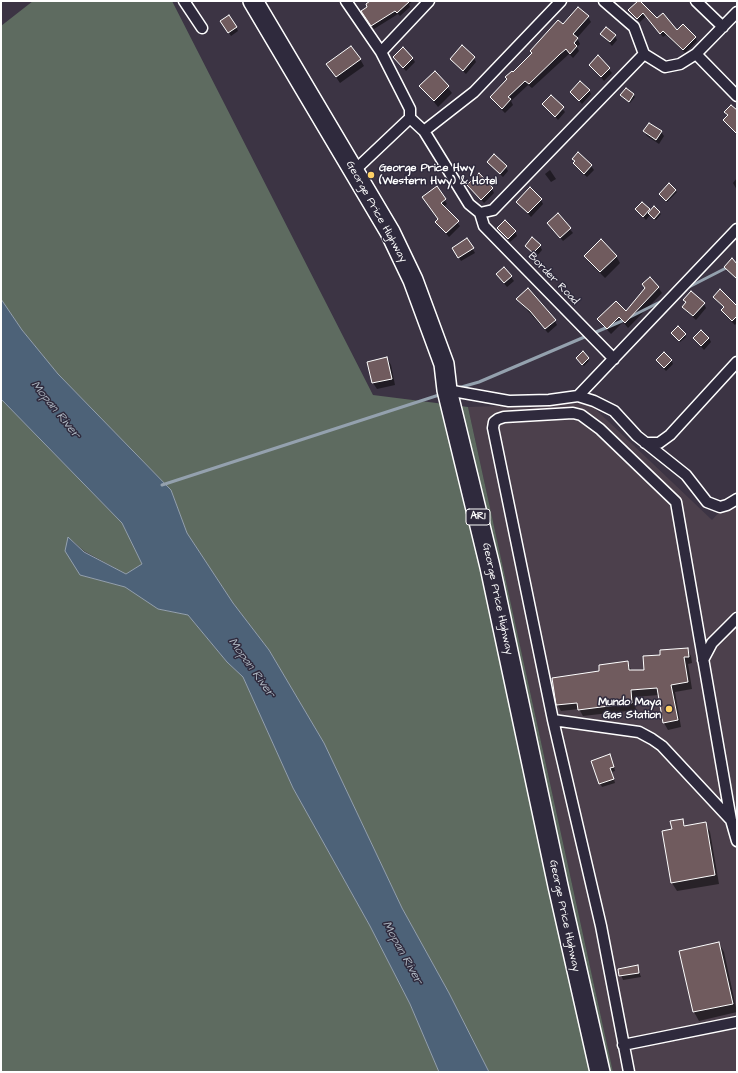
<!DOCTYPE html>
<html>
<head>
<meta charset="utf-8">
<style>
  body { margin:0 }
  #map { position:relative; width:738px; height:1073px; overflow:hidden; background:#3c3444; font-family:"Architects Daughter",sans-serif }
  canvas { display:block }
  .frame { position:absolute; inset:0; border:2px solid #fff; pointer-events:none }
</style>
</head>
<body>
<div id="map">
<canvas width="738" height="1073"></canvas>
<div class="frame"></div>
</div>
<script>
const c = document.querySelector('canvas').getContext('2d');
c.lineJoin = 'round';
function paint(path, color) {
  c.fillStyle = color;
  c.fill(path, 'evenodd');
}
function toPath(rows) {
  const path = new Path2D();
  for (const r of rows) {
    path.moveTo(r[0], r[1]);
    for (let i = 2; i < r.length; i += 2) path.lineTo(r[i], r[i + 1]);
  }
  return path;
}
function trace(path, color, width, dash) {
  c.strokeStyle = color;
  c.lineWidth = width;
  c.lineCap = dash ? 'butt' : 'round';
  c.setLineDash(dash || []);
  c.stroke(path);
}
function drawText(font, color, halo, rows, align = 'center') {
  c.font = font + ' "Architects Daughter",sans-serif';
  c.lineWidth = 3;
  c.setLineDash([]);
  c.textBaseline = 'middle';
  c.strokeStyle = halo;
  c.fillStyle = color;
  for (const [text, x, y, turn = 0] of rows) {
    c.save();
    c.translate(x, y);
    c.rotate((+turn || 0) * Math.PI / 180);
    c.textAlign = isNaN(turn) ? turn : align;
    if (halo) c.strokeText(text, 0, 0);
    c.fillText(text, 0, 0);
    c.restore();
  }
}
paint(toPath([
  [589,403,712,520,737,493,737,1072,613,1072,468,407]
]), '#4c404c');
paint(toPath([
  [33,1,172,1,373,395,468,407,613,1072,489,1072,449,993,402,908,324,743,269,650,233,603,187,533,171,490,58,374,22,330,1,299,1,26],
  [1,399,122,523,142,564,126,574,84,551,68,537,80,575,125,587,158,609,188,615,227,662,243,677,293,788,370,926,410,1004,439,1072,1,1072]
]), '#5e6b60');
const water = toPath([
  [1,299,22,330,58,374,171,490,187,533,233,603,269,650,324,743,402,908,449,993,489,1072,439,1072,410,1004,370,926,293,788,243,677,227,662,188,615,158,609,125,587,80,575,65,551,68,537,84,552,126,574,142,564,122,523,1,399,1,299]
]);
paint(water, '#4d6278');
trace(water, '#94a1ae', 1);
paint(toPath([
  [372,1,413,1,409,4,410,7,400,16,398,14,374,29,365,15],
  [639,1,657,19,677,31,695,37,697,41,685,53,666,35,663,37,646,16,640,22,630,11],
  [588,17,591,22,577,38,580,44,577,47,579,51,573,58,569,54,532,88,528,85,511,101,513,105,505,113,494,102,491,97,563,25],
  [224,25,236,27,238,31,231,36],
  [601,34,615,36,617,40,612,46],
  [394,57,412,58,415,62,406,71],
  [598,57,612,73,604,81,590,65],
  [474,58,476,62,466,74,451,59],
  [360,59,364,66,340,83,327,64],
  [435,72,452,93,438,107,421,86],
  [626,89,635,97,630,103,623,97],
  [589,90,591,94,582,104,571,92],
  [551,96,565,112,558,120,544,104],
  [726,112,737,112,737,135,724,121,728,116],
  [645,132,661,132,664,136,659,144,647,136],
  [574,159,591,166,594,170,587,177,576,167],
  [488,162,506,167,508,171,503,177],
  [550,170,556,179,551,182,545,174],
  [737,178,737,190,733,183],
  [468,185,492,189,494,193,484,203],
  [669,185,677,192,667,202,661,196],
  [437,188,447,204,443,207,460,226,449,237,436,222,439,220],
  [541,200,543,204,531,217,517,202],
  [654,208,661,214,656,220,650,215,646,220,636,209,649,210,650,212],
  [558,215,573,233,563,241,548,223],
  [498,228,515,231,517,236,510,242],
  [467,239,475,253,461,261,453,248],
  [526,246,540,246,542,250,536,257],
  [585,256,616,256,620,263,605,278,589,262],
  [737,265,737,280,725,267],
  [504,268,514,281,507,287,497,275],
  [643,284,658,287,662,293,628,328,623,322,611,334,598,320,626,312,645,289],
  [714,298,737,308,737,322,735,325,724,314,722,310,724,308],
  [517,299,555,321,557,325,548,333],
  [685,300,704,304,706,308,696,320,686,311,683,307,686,303],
  [672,333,685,335,686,337,680,342],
  [709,338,711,342,704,350,694,339],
  [583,353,589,361,584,366,578,359],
  [387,358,391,365,395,385,377,389,373,383,368,362],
  [671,360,673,364,666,371,657,361],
  [687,649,691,656,692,663,688,664,692,689,675,692,681,727,668,730,664,723,659,695,634,697,636,710,583,716,579,709,561,711,557,704,601,672,627,662,632,671,645,671,661,656],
  [612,760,615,771,612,772,615,783,602,787,600,783],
  [682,820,686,827,705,823,710,832,719,884,677,891,672,883,673,830],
  [719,943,724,952,737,1012,699,1021,694,1012,680,952],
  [637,966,641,977,623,980,619,969]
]), '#0007');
trace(toPath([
  [685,289,728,267],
  [458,388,479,382,622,321,664,300],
  [162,485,442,394]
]), '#94a1ae', 3);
const building = toPath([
  [370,1,410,1,397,13,395,11,371,26,361,11,367,7,366,4,370,1],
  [638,1,640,1,657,18,663,13,677,30,683,24,696,37,683,50,663,31,660,34,643,13,637,19,628,10,638,1],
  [578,7,589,16,573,34,578,38,574,43,577,46,570,54,566,49,560,54,529,84,525,81,508,97,511,99,502,109,490,97,507,79,505,77,512,71,513,72,532,53,530,51,558,20,563,24,578,7],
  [229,15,237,27,228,33,220,21,229,15],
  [606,27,616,35,610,42,600,34,606,27],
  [462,45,475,57,463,71,450,59,462,45],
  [351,46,361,59,336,77,326,64,351,46],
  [403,47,413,58,403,68,393,57,403,47],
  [598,55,610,68,601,77,589,65,598,55],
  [435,71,449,86,434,101,419,86,435,71],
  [580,81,590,90,579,101,570,92,580,81],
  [626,88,634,94,629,102,620,95,626,88],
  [551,95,564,107,555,117,542,104,551,95],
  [731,105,737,110,737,134,723,120,728,115,724,112,731,105],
  [649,123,662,131,656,140,643,131,649,123],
  [578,152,592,165,584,174,573,163,575,161,572,159,578,152],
  [494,154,507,166,500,174,487,162,494,154],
  [479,173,493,188,481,200,467,185,479,173],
  [669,183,676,190,666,201,659,194,669,183],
  [437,186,446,199,441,203,459,221,446,233,435,222,438,219,422,197,437,186],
  [530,187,542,199,528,213,516,202,530,187],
  [642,202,650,209,643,217,635,209,642,202],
  [654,206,660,212,654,219,648,213,654,206],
  [558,213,571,228,560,238,547,223,558,213],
  [505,220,516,231,508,239,497,228,505,220],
  [532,237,541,245,533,253,525,246,532,237],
  [467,238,474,248,458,258,452,248,467,238],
  [601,239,617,256,600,272,584,256,601,239],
  [732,258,737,264,737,279,724,267,732,258],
  [504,267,512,276,504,283,496,274,504,267],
  [650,277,659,287,625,323,619,317,607,329,597,319,616,301,626,311,645,288,642,284,650,277],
  [528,288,556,320,545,329,530,311,516,299,528,288],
  [720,289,737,306,737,316,732,321,721,310,724,307,713,297,720,289],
  [691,291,705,303,693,316,682,307,686,302,683,300,691,291],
  [678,326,686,334,679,341,671,333,678,326],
  [701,330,709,338,701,346,693,338,701,330],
  [583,351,589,358,582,365,576,358,583,351],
  [664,352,672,360,664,368,656,360,664,352],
  [387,357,392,379,372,383,367,362,387,357],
  [688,648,689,657,684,657,688,682,671,685,678,720,663,723,657,688,631,690,632,703,578,710,577,703,556,705,552,678,599,671,599,665,628,661,629,670,644,670,643,656,660,655,660,650,688,648],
  [610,754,614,767,610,768,614,779,599,784,591,761,610,754],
  [683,819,684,826,706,822,715,875,671,883,662,831,672,829,670,821,683,819],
  [719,942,733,1004,693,1012,679,951,719,942],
  [638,965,639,973,619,976,618,969,638,965]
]);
paint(building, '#705b5e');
trace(building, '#fff', 1);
const street = toPath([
  [184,1,202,28],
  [346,1,381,52,410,109,410,118,354,171],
  [604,1,634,27,644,54,665,67,680,64,696,54,737,12],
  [696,1,723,27],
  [381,52,429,1],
  [696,54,737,96],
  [410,118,424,131,469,204,480,213,493,210,644,54],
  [424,131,474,92,561,1],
  [480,213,484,226,614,359],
  [447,390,509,401,549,400,578,396,737,229],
  [578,396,594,401,614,411,637,436,686,475,707,502,720,507,727,505,737,499],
  [645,443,659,443,670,435,737,362],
  [703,660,712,643,737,618],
  [553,720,639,732,652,739,662,746,730,819],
  [623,1045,737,1022],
  [629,1072,601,926,553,720,493,428,494,422,498,419,504,417,573,413,581,415,600,429,676,502,731,820,737,841]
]);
const highway = toPath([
  [253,1,390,232,413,280,444,364,447,390,490,567,558,886,600,1072]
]);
trace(street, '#fff', 13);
trace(highway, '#fff', 22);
trace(street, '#2f2a3d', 10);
trace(highway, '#2f2a3d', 19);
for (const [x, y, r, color] of [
  [371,175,4,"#ffd166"],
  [669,709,4,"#ffd166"]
]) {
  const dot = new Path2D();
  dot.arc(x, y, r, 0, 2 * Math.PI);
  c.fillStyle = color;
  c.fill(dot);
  trace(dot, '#2f2a3d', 1.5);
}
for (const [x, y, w] of [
  [478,517,24]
]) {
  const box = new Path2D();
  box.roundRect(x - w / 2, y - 8, w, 16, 3);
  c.fillStyle = '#2f2a3d';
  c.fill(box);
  trace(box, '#fff', 1);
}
drawText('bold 10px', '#fff', null, [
  ["AR1",478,517]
]);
drawText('bold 11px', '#fff', '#2f2a3d', [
  ["George Price Hwy",379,169],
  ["(Western Hwy) & Hotel",379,182],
  ["Mundo Maya",661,703,"right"],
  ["Gas Station",661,716,"right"]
], 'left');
drawText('11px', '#fff', '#2f2a3d', [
  ["George Price Highway",376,212,61],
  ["Border Road",553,279,46],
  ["George Price Highway",497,599,78],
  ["George Price Highway",564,916,78]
]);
drawText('italic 12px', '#afb8c2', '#2f2a3d', [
  ["Mopan River",55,410,51],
  ["Mopan River",251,668,54],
  ["Mopan River",402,953,61]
]);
</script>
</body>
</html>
